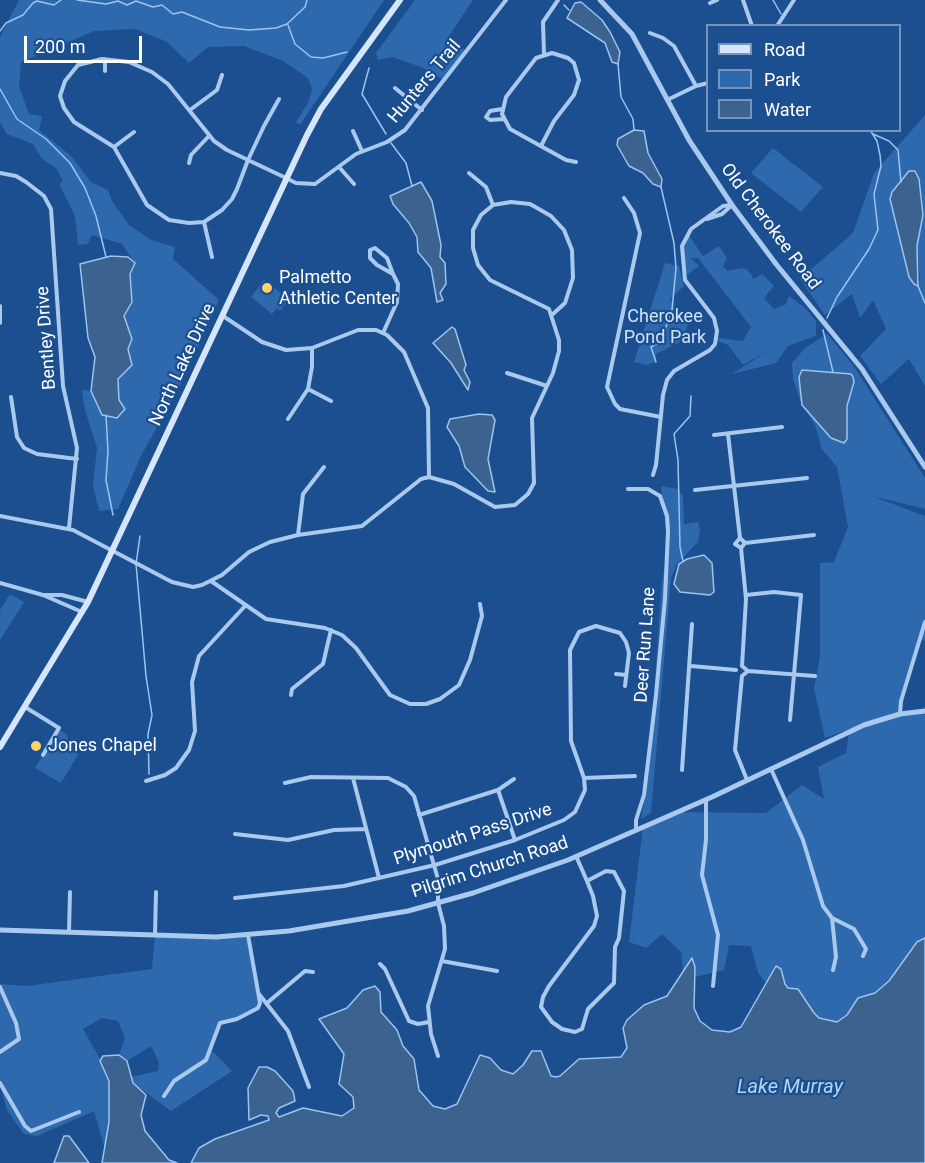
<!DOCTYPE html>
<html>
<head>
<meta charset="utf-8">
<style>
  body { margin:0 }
  #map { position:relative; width:925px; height:1163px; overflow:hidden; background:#1b4f8f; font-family:Roboto,sans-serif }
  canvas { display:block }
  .legend { position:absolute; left:706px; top:24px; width:195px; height:108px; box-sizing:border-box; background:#1b4f8f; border:2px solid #7695bc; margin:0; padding:8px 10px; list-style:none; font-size:18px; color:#fff }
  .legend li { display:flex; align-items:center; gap:12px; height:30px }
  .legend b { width:30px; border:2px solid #7695bc }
  .scale { position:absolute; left:24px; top:36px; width:118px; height:27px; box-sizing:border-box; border:3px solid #fff; border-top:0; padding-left:8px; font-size:18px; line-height:21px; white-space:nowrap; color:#fff; -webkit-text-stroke:4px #1b4f8f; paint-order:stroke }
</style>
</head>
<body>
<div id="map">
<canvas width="925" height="1163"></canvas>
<ul class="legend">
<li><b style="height:8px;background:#d6e6fa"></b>Road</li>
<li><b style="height:16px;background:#2e69ad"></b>Park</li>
<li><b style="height:16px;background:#3c6290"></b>Water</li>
</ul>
<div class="scale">200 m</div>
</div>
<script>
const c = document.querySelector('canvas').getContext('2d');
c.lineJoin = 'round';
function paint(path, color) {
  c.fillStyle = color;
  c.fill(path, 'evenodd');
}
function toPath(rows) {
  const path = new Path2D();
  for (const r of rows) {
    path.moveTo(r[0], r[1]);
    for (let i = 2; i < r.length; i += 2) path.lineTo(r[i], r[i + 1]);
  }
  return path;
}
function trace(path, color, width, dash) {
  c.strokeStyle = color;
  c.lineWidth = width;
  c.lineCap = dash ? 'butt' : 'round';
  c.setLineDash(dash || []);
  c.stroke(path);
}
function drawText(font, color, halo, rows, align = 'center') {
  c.font = font + ' Roboto,sans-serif';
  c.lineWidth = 4.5;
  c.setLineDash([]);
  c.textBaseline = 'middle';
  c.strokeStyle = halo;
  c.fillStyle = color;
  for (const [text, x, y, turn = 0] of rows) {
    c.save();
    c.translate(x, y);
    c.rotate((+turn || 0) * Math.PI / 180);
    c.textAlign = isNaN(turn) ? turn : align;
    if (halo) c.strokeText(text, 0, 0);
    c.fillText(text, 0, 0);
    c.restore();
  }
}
paint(toPath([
  [19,0,384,0,300,125,296,122,308,103,312,89,308,78,283,61,244,46,208,47,189,63,167,42,135,29,94,31,21,62,19,87,29,114,42,116,39,130,71,156,91,182,108,190,112,201,129,225,151,240,175,247,173,259,219,300,185,376,141,456,118,509,99,511,93,485,97,448,85,410,82,390,91,391,97,406,119,400,118,379,132,365,128,349,132,339,124,316,132,302,130,274,135,263,122,244,92,235,88,244,78,245,75,216,59,184,63,181,56,168,42,159,33,144,7,134,0,122,0,37],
  [415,0,473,0,447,39,468,52,446,81,421,67,392,57,378,60,376,53],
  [925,115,925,386,909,359,881,384,860,356,886,329,873,300,860,318,852,294,825,315,800,279,853,233,874,173],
  [912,170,919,179,923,210,917,246,920,281,914,284,909,277,890,199,892,192],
  [773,148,823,187,801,212,751,173],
  [688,234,703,256,719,246,727,258,723,266,727,271,742,268,748,270,754,279,762,274,774,286,764,298,774,309,786,304,789,296,805,308,816,321,816,336,788,346,776,363,732,374,769,350,743,365,728,345,718,341,718,338,743,341,751,327,698,258,691,258,699,266,687,275,682,246],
  [665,263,679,266,684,286,670,299,688,324,682,341,656,354,656,362,646,365,634,362],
  [264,280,289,299,280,311,277,308,272,314,251,297],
  [827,334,853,365,925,478,925,509,872,496,925,516,925,641,920,639,901,700,900,714,925,711,925,938,917,942,889,981,875,993,858,998,847,1015,837,1022,819,1018,814,1013,798,989,788,988,785,984,779,967,766,983,758,973,751,946,729,945,724,970,695,977,691,959,683,971,681,952,662,934,646,948,629,942,643,827,677,812,766,813,802,785,824,799,818,767,846,753,849,732,875,720,825,738,814,689,820,655,820,563,834,562,848,527,837,467,822,449,815,425,802,405,793,379,792,363,805,348],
  [661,486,678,489,683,497,684,524,698,522,700,530,698,542,677,564,671,578,651,813,641,819,648,779,662,581,668,546],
  [10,594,24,602,0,640,0,610],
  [59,730,65,733,78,755,61,783,35,768],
  [155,935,248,935,260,1003,258,1008,243,1017,220,1023,210,1049,232,1071,171,1111,133,1083,131,1077,158,1071,159,1063,151,1046,127,1061,119,1055,125,1038,118,1021,102,1018,83,1029,107,1071,109,1081,109,1122,105,1149,94,1111,37,1136,24,1134,7,1110,0,1086,0,984,27,986,152,969]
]), '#2e69ad');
const water = toPath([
  [581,2,602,20,610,32,620,52,618,64,612,62,605,43,567,18,575,3,581,2],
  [634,130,644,131,648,153,662,179,661,187,653,184,643,173,629,166,617,145,618,139,634,130],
  [909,171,915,171,919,179,923,215,917,246,918,286,914,284,909,277,890,199,892,192,909,171],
  [421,182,432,201,441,245,440,257,445,263,446,284,440,293,443,300,437,302,431,268,418,252,417,237,409,223,393,204,390,196,421,182],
  [111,256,128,257,135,263,130,274,132,302,124,316,132,339,128,349,132,365,118,379,119,400,125,409,117,418,102,415,91,391,95,357,88,338,80,264,111,256],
  [452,327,455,329,466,365,464,370,470,382,468,390,451,363,433,343,452,327],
  [802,370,851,374,853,377,854,382,847,406,847,439,844,443,831,438,802,405,799,377,802,370],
  [479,414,492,415,495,420,488,459,495,492,488,491,465,467,459,446,447,427,450,419,479,414],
  [704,555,712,563,714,592,710,595,680,592,674,584,679,564,687,559,704,555],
  [925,938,925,1163,191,1163,199,1148,215,1139,269,1120,268,1116,261,1115,249,1120,248,1088,259,1067,267,1067,275,1071,293,1091,295,1101,279,1108,276,1113,279,1117,303,1108,342,1116,354,1108,353,1097,339,1084,344,1054,319,1019,347,1008,363,990,375,986,380,992,381,1012,397,1030,403,1046,414,1059,419,1090,433,1106,445,1109,457,1104,480,1055,490,1058,501,1070,513,1074,523,1065,532,1051,541,1051,551,1076,556,1077,560,1076,579,1059,621,1057,627,1048,623,1028,627,1020,644,1005,667,996,692,958,695,967,694,1008,700,1021,712,1030,730,1032,741,1027,776,966,781,969,785,984,788,988,798,989,814,1013,819,1018,837,1022,847,1015,858,998,875,993,889,981,917,942,925,938],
  [119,1055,127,1061,133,1083,146,1095,141,1115,145,1131,169,1160,177,1163,102,1163,109,1122,109,1081,100,1061,103,1056,119,1055],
  [64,1136,69,1136,89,1163,54,1163,64,1136]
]);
paint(water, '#3c6290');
trace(water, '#9cc4f0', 1.5);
trace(toPath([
  [77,0,106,4,118,1,127,5,136,1,153,7,162,5,173,14,182,12,220,27,249,30,276,28,287,24,305,7,307,0],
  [773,0,781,14],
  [564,5,569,10],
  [288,25,295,44,311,57,323,58,347,52],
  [788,25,788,26],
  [0,31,6,23,23,15,33,3,37,1,54,5,61,0],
  [618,64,621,97,633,119,634,130],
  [369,68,362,94,386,134],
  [0,89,17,119,46,139,70,163,85,188,96,216,106,257],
  [873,134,889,141,898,150,901,182],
  [391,143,406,163,412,186],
  [918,286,925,303],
  [827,318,837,297,869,249,878,230,874,194,881,166,880,155,877,141,870,130],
  [823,330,833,372],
  [656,362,651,347,661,341,672,310,676,268,674,243,661,187],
  [106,415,108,451,106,480,113,515],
  [140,536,136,564,146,676,152,715,148,734,149,774],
  [683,561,680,547,678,460,674,434,690,416,691,396]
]), '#9cc4f0', 1.5);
trace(toPath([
  [743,0,752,26],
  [710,3,717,0],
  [777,26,794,0],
  [650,33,663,38,674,46,696,86],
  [544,54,543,22,558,0],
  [105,59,105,71],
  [395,88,422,110],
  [279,99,264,126,248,160,237,189,232,199,222,210,204,222,189,223,169,220,147,205,114,147,74,122,64,108,60,96,65,81,78,65,102,59,129,62,152,72,168,84,214,141,227,150,248,160,286,178,296,183,315,184,356,154,387,142,405,130,506,0],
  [667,100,696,86,708,83],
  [502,109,490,111,486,117,490,120,504,119],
  [190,110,217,90,222,75],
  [353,131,362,151],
  [541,146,554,121,574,95,579,80,574,63,568,58,552,53,536,58,506,97,502,114,510,129,566,160,576,162],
  [114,147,134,132],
  [189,163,191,155,208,137],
  [339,167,354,184],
  [0,173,16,176,26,182,44,196,51,209,63,386,77,448,69,528],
  [469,173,486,187,493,205],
  [624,198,634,213,640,233,607,387,615,404,620,409,661,417],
  [707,219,722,214,731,206],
  [204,222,212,257],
  [0,306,0,323],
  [223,316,262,342,286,350,312,348,358,330,376,330,387,335,404,352,428,408,429,477],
  [383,333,397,302,398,284,393,274,377,265,370,258,370,250,375,248,387,258,393,274],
  [507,373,547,386],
  [308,389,331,401],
  [11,397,17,437,24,448,37,454,77,459],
  [288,419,308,389,312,367,312,348],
  [728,434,740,538,745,543],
  [714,435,782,427],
  [653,475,656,465,663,395,667,380,674,371,710,350,715,344,717,331,714,318,685,280,682,246,691,229,723,206,732,205],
  [628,489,648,489,660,496,667,516,668,531,665,599,656,695,644,795,636,820,636,830],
  [695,490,807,478],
  [0,516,73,530,172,582,193,587,202,585,222,575,249,552,270,542,298,535,362,526,421,479,429,477,454,484,495,507,515,505,528,494,534,483,532,418,553,373,559,351,559,340,549,309,490,280,478,265,473,248,473,230,481,215,493,205,511,202,530,204,551,216,564,230,572,250,573,278,565,303,553,314],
  [298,535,303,494,324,467],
  [740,538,735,544,741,548],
  [745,543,741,548,746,599,742,666,748,671],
  [745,543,814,535],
  [211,581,266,619,325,628,342,635,356,648,390,695,410,704,426,704,440,699,459,685,470,660,482,616,480,604],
  [0,583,43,595,82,612],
  [43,595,62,595,88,602],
  [746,595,774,592,801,595,790,720],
  [691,666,736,670],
  [748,671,815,676],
  [616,674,626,675],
  [291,695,292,689,323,664,331,630],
  [25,707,59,728,43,755],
  [900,714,901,701,925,622],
  [771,769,803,840,823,906,832,918,854,929,866,949,863,956],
  [682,770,692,624],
  [353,778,379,878],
  [584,778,635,776],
  [747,780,735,750,742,676,748,671],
  [146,781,165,775,176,768,189,750,195,731,192,682,199,656,245,606],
  [285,783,311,777,388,778,406,787,414,796,438,879,438,903,444,926,445,949,428,1006,431,1034,438,1056],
  [498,790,515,840],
  [706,800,706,840,702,875,718,935,713,986],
  [419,815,498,790,514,779],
  [235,834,288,840,334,830,366,829],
  [576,856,587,881,593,896,597,916,594,926,549,986,543,997,541,1007,552,1022,562,1029,575,1032,582,1029,588,1009,614,983,615,947,619,938,624,891,614,872,606,871,587,881],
  [235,898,344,886,435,865,515,840,564,820,575,812,585,790,584,778,571,741,570,650,579,632,596,626,620,633,626,642,629,653,625,686],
  [832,918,836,957,833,970],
  [69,932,70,892],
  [155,935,156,892],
  [442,961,497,971],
  [380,964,385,969,409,1021,418,1024,429,1022],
  [0,987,16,1023,19,1039,0,1052],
  [259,994,288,1031,309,1087],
  [267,1003,305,971,313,972],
  [0,1083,25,1126,31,1131,79,1112],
  [164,1096,174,1081,206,1060,220,1023,237,1019,258,1008,260,1003,248,935]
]), '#a9c9ee', 4);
trace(toPath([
  [600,0,632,34,689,140,732,205,776,264,862,369,925,467],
  [0,930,216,937,289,931,408,911,473,893,568,860,712,797,864,725,900,714,925,711]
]), '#a9c9ee', 5);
trace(toPath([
  [0,747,88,602,307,135,321,109,400,0]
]), '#d6e6fa', 6);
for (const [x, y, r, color] of [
  [267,288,6,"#ffd166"],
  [36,746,6,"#ffd166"]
]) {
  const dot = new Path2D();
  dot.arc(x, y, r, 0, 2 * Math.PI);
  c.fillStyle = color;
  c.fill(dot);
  trace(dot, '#1b4f8f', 2);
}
drawText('18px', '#fff', '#1b4f8f', [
  ["Hunters Trail",425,82,-50],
  ["Old Cherokee Road",770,227,53],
  ["Bentley Drive",47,338,-94],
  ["North Lake Drive",183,365,-65],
  ["Deer Run Lane",646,645,-86],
  ["Plymouth Pass Drive",473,835,-18],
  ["Pilgrim Church Road",490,868,-18]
]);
drawText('18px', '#fff', '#1b4f8f', [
  ["Palmetto",279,278],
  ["Athletic Center",279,299],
  ["Jones Chapel",48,746]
], 'left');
drawText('18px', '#cfe3fa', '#1b4f8f', [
  ["Cherokee",665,317],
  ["Pond Park",665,338]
]);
drawText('italic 20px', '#b5d3f5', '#1b4f8f', [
  ["Lake Murray",790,1088]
]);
</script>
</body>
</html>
